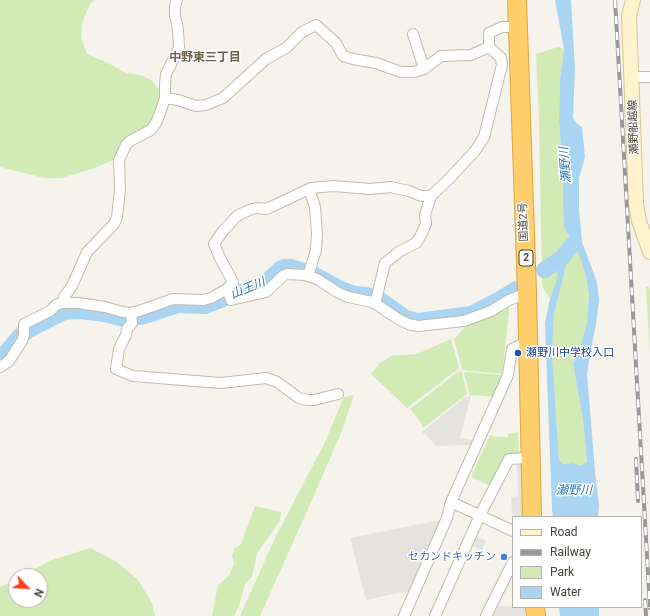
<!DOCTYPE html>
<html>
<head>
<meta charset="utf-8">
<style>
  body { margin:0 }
  #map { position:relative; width:650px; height:616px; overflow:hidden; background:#f6f3ec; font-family:Roboto,sans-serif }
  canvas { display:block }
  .legend { position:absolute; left:512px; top:516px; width:130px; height:92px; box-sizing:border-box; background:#fff; border:1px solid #b7b4b0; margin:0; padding:5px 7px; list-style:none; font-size:12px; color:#4b4439 }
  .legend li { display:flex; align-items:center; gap:8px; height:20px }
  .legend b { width:20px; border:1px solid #b7b4b0 }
  .north { position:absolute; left:8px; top:568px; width:40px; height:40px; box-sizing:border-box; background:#fff; border:1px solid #b7b4b0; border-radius:50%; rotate:115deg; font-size:11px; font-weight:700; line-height:16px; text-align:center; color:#4b4439 }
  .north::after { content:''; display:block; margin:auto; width:14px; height:18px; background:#fc3f1d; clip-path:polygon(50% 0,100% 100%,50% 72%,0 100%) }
</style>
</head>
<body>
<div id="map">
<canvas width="650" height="616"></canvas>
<ul class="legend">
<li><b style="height:5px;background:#fff3cd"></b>Road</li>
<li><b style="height:5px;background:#9a9a9a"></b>Railway</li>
<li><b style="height:11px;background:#d2eab5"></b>Park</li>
<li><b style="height:11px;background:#a9d4f2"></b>Water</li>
</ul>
<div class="north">N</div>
</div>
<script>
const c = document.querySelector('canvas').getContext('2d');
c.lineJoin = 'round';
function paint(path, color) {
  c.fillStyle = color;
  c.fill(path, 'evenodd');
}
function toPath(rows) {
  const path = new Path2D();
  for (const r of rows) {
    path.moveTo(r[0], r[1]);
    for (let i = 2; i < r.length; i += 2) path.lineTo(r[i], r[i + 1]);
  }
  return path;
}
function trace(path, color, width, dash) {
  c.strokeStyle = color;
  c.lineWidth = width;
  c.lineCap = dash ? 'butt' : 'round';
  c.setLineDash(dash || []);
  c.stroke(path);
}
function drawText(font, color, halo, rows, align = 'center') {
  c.font = font + ' Roboto,"Noto Sans JP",sans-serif';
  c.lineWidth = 3;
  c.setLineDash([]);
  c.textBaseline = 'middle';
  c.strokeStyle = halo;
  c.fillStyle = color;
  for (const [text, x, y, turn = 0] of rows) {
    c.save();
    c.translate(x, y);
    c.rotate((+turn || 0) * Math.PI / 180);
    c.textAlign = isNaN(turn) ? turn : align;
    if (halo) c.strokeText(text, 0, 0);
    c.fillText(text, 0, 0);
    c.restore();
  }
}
paint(toPath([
  [0,0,94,0,90,4,82,23,81,38,87,54,108,63,126,73,140,75,151,80,161,92,161,112,154,122,122,147,113,160,95,168,62,178,44,178,0,167],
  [558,47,564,49,560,79,559,120,563,179,563,203,564,226,569,236,567,245,560,255,557,279,550,299,542,286,539,120,536,54],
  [576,244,586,276,589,294,587,322,580,348,573,364,583,420,587,463,581,466,572,463,563,464,559,460,552,354,554,314,565,270,571,250],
  [648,286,650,289,650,353,646,287],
  [509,307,509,312,502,374,462,370,454,339,467,325],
  [451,339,459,367,458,369,407,408,371,374,380,363,391,356,417,354],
  [459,371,462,372,467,394,423,428,420,421,410,409],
  [465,372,502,375,501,384,494,397,470,395,464,374],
  [354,395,341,433,312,500,260,616,240,616,275,538,325,442,344,397],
  [518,432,519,455,491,486,471,477,490,435,498,437,508,437,508,434],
  [255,506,281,512,280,521,257,553,252,577,245,584,239,606,234,616,212,616,218,585,229,576,234,564,232,555,234,549,241,544],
  [90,548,117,562,138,580,152,603,155,616,0,616,0,587,16,580,16,600,40,600,40,576,22,576,49,561]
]), '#d2eab5');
paint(toPath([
  [471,396,460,438,473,440,471,445,437,446,422,432,465,397],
  [517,462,523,462,525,517,513,517,513,526,511,497,518,496],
  [440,520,412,592,403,592,366,600,350,538],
  [471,534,486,541,482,550,467,543],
  [495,605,525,608,525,616,491,616]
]), '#e5e3e0');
paint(toPath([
  [555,0,571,0,575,69,573,118,576,123,582,127,585,157,579,178,579,210,582,242,597,282,599,301,596,324,590,354,587,374,595,471,599,506,598,517,553,517,552,509,545,323,550,299,557,279,560,255,567,245,569,236,564,226,563,203,563,179,559,120,560,79,564,49],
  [576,245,586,276,589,295,587,322,580,348,573,364,583,420,587,462,581,466,572,463,563,464,559,460,552,354,554,314,565,270,571,250],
  [559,607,599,607,599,616,560,616]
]), '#a9d4f2');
trace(toPath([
  [544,270,562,258,574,243],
  [0,358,4,355,20,336,34,327,64,312,80,311,105,314,124,319,145,316,178,305,205,306,265,283,280,269,284,267,292,267,315,275,341,289,355,294,367,295,379,299,406,318,418,321,471,314,500,299,516,289]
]), '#a9d4f2', 16);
const street = toPath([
  [518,27,502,27,489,33,489,47,501,58,502,65,484,137,475,151,448,180,431,196,421,196,409,191,391,187,370,189,333,186,311,188,271,207,266,209,257,208,249,210,237,216,223,231,214,244,221,260,233,282,227,289,231,300,266,292,284,275,287,274,305,275,317,279,337,292,348,297,372,302,379,306,398,319,408,324,418,326,464,321,491,311,509,300,527,293],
  [413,34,424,69],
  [631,77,650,77],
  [165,98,178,100,196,106,206,105,223,98,266,59,286,48,302,32,316,25,336,43,343,56,353,59,376,63,401,72,414,72,424,69,441,56,471,55,489,47],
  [308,276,316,250,317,234,315,207,309,189],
  [62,303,64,297,72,286,87,252,114,224,117,217,120,190,119,160,126,145,130,141,151,130,156,123,159,116,165,98,165,84,166,74,179,48,178,30,175,15,175,6,177,0],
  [375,304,385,263,400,251,416,243,421,235,426,224,425,215,431,196],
  [131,313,132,323,127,329,126,335,119,349,116,369,133,376,221,383,266,378,277,382,299,398,308,400,314,400,338,394],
  [0,367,9,361,22,341,24,335,24,324,50,311,56,305,62,303,78,303,105,307,123,312,131,313,139,311,173,299,203,300,211,298,227,289],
  [451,502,513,531],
  [404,616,447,518,451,502,508,375,512,349,527,342],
  [435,616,480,515,509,459,529,458],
  [486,616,513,562]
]);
const secondary = toPath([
  [633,0,629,16,636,204,639,221,650,252]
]);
const highway = toPath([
  [517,0,527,293,532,517],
  [535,607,536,616]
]);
trace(street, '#c2bbae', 12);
trace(secondary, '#d6c79b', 16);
trace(highway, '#e0a43c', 20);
trace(street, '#fff', 10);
trace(secondary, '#fff3cd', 14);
trace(highway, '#ffcf6e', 18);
const rail = toPath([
  [615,0,650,608],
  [636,459,638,501],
  [645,600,646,616]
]);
trace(rail, '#9a9a9a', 4);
trace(rail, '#fff', 2.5, [8]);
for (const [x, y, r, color] of [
  [518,353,4,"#1a4fb4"],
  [504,557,4,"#3f7fe0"]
]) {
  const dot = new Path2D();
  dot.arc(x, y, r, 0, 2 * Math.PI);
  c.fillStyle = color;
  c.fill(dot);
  trace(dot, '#fff', 1.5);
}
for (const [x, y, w] of [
  [526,258,14]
]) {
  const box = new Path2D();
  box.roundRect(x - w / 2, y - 8, w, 16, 3);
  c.fillStyle = '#fff';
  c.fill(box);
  trace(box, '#4b4439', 1);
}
drawText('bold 10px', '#4b4439', null, [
  ["2",526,258]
]);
drawText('11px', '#4b4439', '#fff', [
  ["瀬野船越線",634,127,-92],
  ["国道2号",524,222,-92]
]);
drawText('11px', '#164399', '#fff', [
  ["瀬野川中学校入口",526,353]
], 'left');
drawText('11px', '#366cbe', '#fff', [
  ["セカンドキッチン",496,557]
], 'right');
drawText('bold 12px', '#6e6250', '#fff', [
  ["中野東三丁目",205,58]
]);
drawText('italic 12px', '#2e7ab2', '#fff', [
  ["瀬野川",566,165,-95],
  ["山王川",248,289,-23],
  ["瀬野川",574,491]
]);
</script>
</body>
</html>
